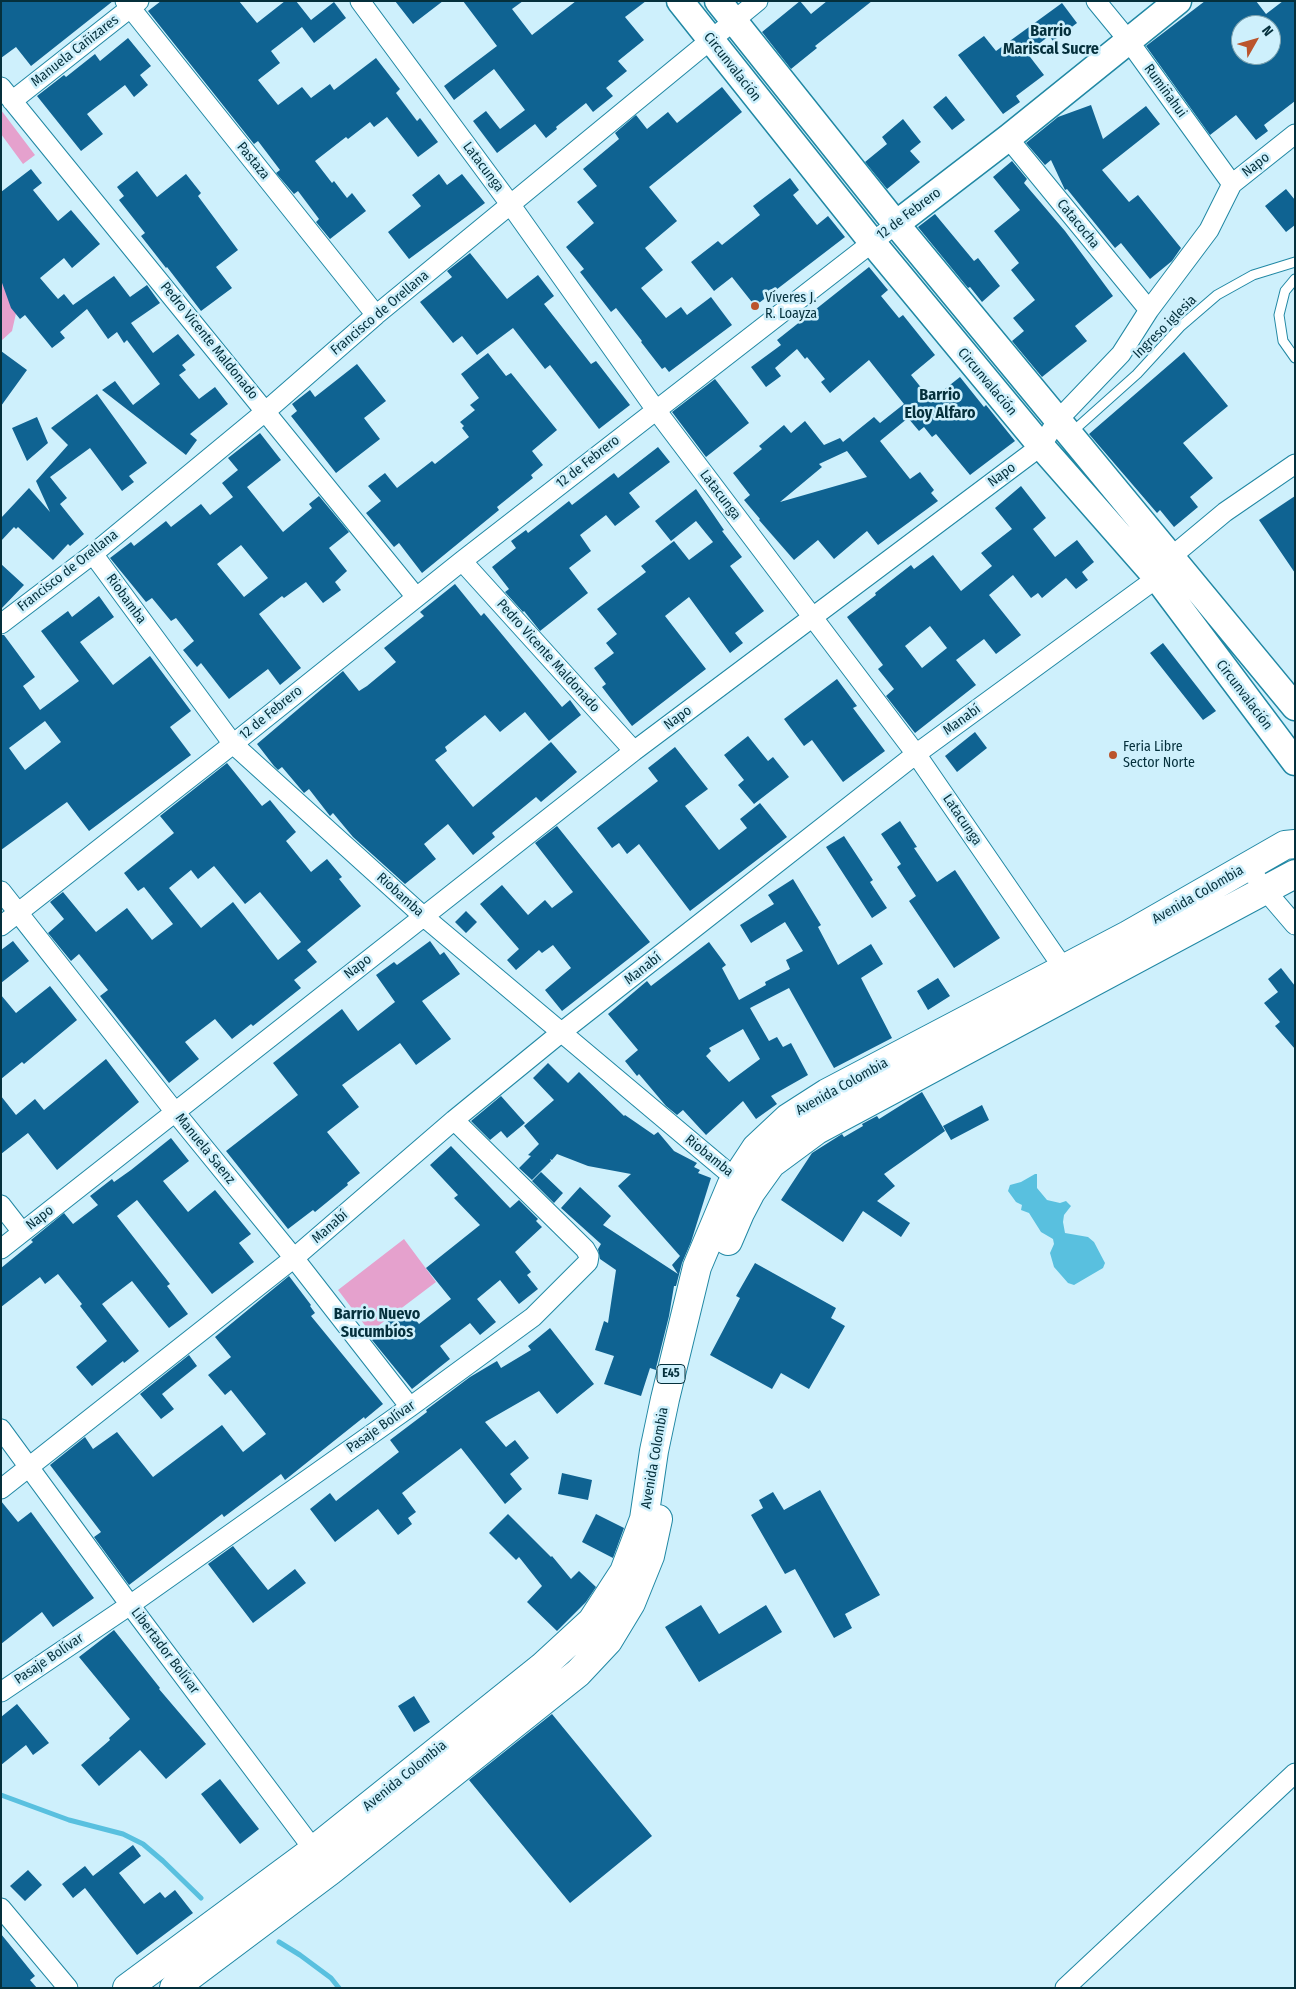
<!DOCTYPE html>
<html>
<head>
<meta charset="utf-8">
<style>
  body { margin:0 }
  #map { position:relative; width:1296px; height:1989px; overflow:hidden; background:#cef0fc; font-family:"Fira Sans Condensed",sans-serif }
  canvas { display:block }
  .frame { position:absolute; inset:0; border:2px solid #05303c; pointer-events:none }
  .north { position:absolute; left:1231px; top:15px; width:50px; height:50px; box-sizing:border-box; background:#cef0fc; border:1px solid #7ea3af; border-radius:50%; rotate:52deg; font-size:14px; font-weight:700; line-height:20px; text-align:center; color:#05303c }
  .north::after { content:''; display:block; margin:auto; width:18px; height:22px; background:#bb542c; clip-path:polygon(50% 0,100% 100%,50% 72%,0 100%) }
</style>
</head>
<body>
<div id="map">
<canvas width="1296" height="1989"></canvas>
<div class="frame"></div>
<div class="north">N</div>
</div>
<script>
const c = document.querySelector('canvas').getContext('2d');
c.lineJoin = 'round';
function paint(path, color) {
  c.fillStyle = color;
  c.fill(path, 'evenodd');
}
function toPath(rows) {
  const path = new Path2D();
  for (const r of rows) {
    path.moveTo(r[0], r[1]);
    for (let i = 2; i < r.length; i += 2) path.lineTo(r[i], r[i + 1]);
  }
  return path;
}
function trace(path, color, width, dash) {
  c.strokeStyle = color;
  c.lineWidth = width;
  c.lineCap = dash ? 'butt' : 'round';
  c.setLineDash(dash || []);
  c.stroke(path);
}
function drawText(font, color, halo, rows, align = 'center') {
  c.font = font + ' "Fira Sans Condensed",sans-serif';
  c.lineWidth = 5;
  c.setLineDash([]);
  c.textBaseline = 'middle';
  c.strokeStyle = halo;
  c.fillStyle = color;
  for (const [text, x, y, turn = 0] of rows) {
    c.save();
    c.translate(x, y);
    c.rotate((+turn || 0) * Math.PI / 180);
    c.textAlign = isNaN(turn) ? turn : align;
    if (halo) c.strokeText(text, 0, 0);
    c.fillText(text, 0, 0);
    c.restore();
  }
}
paint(toPath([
  [1,110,35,155,23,164,1,134],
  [1,271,17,309,12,331,1,341],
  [404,1239,436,1282,370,1332,338,1290]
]), '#e5a1cd');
paint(toPath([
  [1035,1174,1037,1174,1037,1188,1047,1200,1060,1203,1066,1201,1071,1206,1064,1215,1063,1222,1065,1233,1088,1237,1094,1242,1105,1263,1103,1268,1074,1285,1068,1283,1054,1267,1050,1253,1054,1244,1053,1239,1041,1232,1029,1213,1021,1210,1022,1205,1016,1202,1008,1191,1010,1185,1021,1182]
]), '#59c0df');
trace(toPath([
  [1,1795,69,1820,123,1834,143,1844,163,1861,201,1898],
  [279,1942,300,1955,331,1978,339,1988]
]), '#59c0df', 5);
paint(toPath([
  [1,1,113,1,31,66,16,47,1,58],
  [161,1,239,1,257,23,285,1,296,1,311,20,334,2,346,18,314,43,302,27,271,51,280,63,258,80,278,105,302,87,311,98,330,84,334,90,376,58,400,89,396,93,417,121,420,118,438,142,418,157,387,117,374,127,370,122,348,139,346,137,315,161,332,183,334,181,347,198,352,193,366,211,330,239,316,222,319,219,298,191,294,194,276,173,280,170,258,141,254,144,148,11],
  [395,1,443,1,413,24],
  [463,1,523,1,512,9,532,35,576,1,646,1,625,17,644,40,618,61,627,71,606,88,613,96,593,112,586,103,556,127,557,129,546,138,535,124,497,153,473,121,486,111,500,129,525,110,494,69,454,100,444,86,497,46],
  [800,1,811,14,827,1,872,1,815,46,817,48,791,69,762,32],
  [1205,1,1256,1,1266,14,1283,1,1295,1,1295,101,1264,125,1268,131,1256,140,1236,115,1210,135,1146,46],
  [1241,25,1271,25,1271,55,1241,55],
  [1062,3,1077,23,1053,41,1049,36,1027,53,1044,75,1016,96,1020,102,1003,114,958,55,984,36,996,51],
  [128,38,151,66,140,75,148,85,134,97,125,85,87,114,103,134,81,151,37,96,64,75,66,77,95,54,100,61],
  [722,87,742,112,649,187,677,221,645,248,663,270,641,288,666,318,681,307,687,315,711,297,732,325,669,372,665,367,662,369,641,342,642,341,616,308,611,312,580,272,584,269,566,247,594,223,577,202,597,186,583,169,619,139,615,133,636,115,647,129,668,112,677,123],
  [946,96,965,120,952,130,933,107],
  [1091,105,1103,139,1146,106,1160,124,1102,170,1129,202,1138,195,1181,248,1172,261,1150,279,1121,243,1115,248,1067,189,1065,190,1051,160,1045,165,1026,143,1058,117],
  [903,119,921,142,910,151,920,162,887,189,865,162,887,144,882,137],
  [1012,161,1027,179,1024,183,1065,231,1113,296,1075,326,1087,341,1042,377,1012,341,1024,331,1013,318,1035,300,1011,270,1019,263,994,231,1020,210,993,177],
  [31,169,42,183,33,190,58,221,71,210,100,244,72,268,64,258,40,278,58,299,64,294,73,305,114,276,130,297,147,285,160,303,131,323,153,353,178,334,195,355,182,365,186,370,179,375,199,399,215,387,228,404,190,434,197,440,186,455,102,390,115,381,133,405,160,384,127,340,124,343,117,332,108,339,87,309,60,332,65,338,52,348,25,315,20,319,11,308,1,280,1,192],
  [137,171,157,197,186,174,201,193,198,196,238,250,216,267,232,288,201,311,167,267,166,268,152,250,141,236,145,233,119,200,124,196,117,187],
  [439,174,447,185,462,174,485,203,409,259,388,232,421,206,412,195],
  [790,178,799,190,793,195,817,225,828,216,845,237,755,306,732,277,714,291,691,262,718,241,722,245,760,215,753,206],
  [1286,189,1295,200,1295,225,1286,232,1265,206],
  [935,214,974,261,978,258,1000,286,982,302,970,287,968,288,918,227],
  [470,253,507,299,538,275,554,296,544,304,591,364,596,361,630,405,599,429,550,365,545,369,513,328,477,355,462,336,453,343,420,302,452,277,447,271],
  [869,267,888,290,881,296,899,318,903,315,935,355,911,375,931,400,960,377,984,407,986,405,1015,441,970,475,936,434,932,437,924,427,919,431,908,418,880,441,910,479,920,472,934,490,931,493,938,501,878,545,867,531,834,559,818,540,794,560,759,520,760,519,744,500,750,495,733,473,762,449,759,446,784,425,791,433,805,421,824,445,840,438,843,442,874,417,880,423,904,404,869,360,830,393,821,382,825,379,807,357,805,359,797,349,775,368,781,376,766,387,751,367,781,345,777,340],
  [847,451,867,477,780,502,822,467,819,464],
  [1,351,27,370,1,406],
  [1184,352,1228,406,1183,443,1213,478,1190,497,1198,507,1174,527,1160,510,1157,513,1089,434],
  [488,353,506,376,511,373,557,430,532,451,543,465,531,475,533,478,497,507,499,510,422,573,399,543,394,547,366,513,381,501,368,486,385,473,397,488,432,461,435,464,469,437,462,428,464,426,460,422,475,410,470,405,479,398,461,374],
  [357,364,386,401,364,418,380,439,336,473,291,416,297,411,292,404,310,390,315,397],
  [715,379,749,423,706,457,672,412],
  [97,394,147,463,129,476,134,482,122,491,90,448,50,477,67,498,60,504,84,534,70,546,68,544,53,560,18,527,16,529,14,527,1,541,1,518,29,488,50,512,36,481,68,445,51,428],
  [37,417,48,443,27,461,12,428],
  [260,433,281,460,247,487,283,532,312,508,309,504,319,496,349,532,329,548,347,571,335,582,341,590,323,603,306,582,284,598,282,596,259,614,301,668,280,685,268,669,229,699,201,663,197,667,183,650,194,641,176,618,171,621,152,598,146,602,110,558,131,542,134,546,166,521,171,527,201,504,210,515,233,497,222,483,238,470,228,458],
  [241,545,268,578,244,597,217,564],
  [658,447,670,462,629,493,640,507,615,526,606,515,580,535,591,551,569,568,588,593,540,631,524,611,523,612,505,592,509,589,492,567,516,548,511,541,526,530,528,533,569,501,572,505,614,473,618,478],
  [1021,486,1046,518,1033,529,1055,557,1077,540,1094,562,1082,572,1088,580,1076,589,1066,578,1042,598,1038,593,1031,598,1013,575,989,595,1021,635,996,654,984,639,956,660,976,685,915,733,886,696,894,689,878,669,883,665,847,617,876,595,875,593,911,565,914,569,933,555,961,591,992,566,981,553,1012,529,995,508],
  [930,626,947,648,922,668,905,646],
  [696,489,724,530,722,531,742,557,730,566,764,611,735,633,743,643,730,653,689,597,665,616,706,669,632,726,602,687,606,684,594,668,614,653,606,643,617,634,597,609,646,572,641,566,674,541,689,560,713,542,696,521,671,541,655,521],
  [1295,496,1295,573,1259,520],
  [1,564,24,585,1,609],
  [455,584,481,616,484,613,500,632,562,707,570,700,581,715,549,741,525,712,500,732,485,715,445,747,447,751,435,760,473,807,551,742,577,772,541,802,536,797,492,833,495,837,473,855,448,824,424,844,436,859,405,884,353,837,333,813,330,816,309,789,304,793,282,767,278,770,274,766,257,744,343,671,359,691,367,686,396,662,384,648,424,616,420,612],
  [99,596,114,617,80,642,113,685,150,656,191,711,170,727,191,755,89,831,67,802,1,850,1,635,4,635,35,677,23,686,40,710,79,681,41,631,68,611,72,617],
  [45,721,61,742,25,770,9,748],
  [1163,643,1216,711,1203,720,1150,653],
  [837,679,857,706,853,708,885,751,843,782,812,740,804,746,784,719],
  [975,732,987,748,957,772,945,756],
  [748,736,768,761,773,757,789,777,754,804,738,785,744,780,724,755],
  [675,747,708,789,685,806,719,850,747,828,740,819,760,803,787,837,690,911,639,844,627,854,619,843,612,848,597,828,658,781,648,768],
  [227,763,262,806,270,800,296,832,286,841,311,872,327,859,342,877,339,879,361,906,307,950,317,962,294,980,301,988,253,1026,251,1024,232,1039,215,1019,185,1042,199,1059,169,1083,100,996,108,990,79,954,71,961,48,933,64,919,50,902,63,892,96,932,127,908,152,940,173,924,144,887,138,891,124,873,174,833,160,816],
  [214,866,245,904,260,892,301,942,278,960,233,902,201,928,169,888,191,870,198,879],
  [900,821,917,847,914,848,937,882,955,870,1000,938,954,968,909,901,916,896,897,867,901,864,881,834],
  [557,826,650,942,562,1011,545,990,571,968,553,945,542,953,539,950,516,970,507,960,519,949,480,904,502,885,528,915,545,900,552,908,573,892,535,843],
  [844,836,873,880,870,882,887,908,872,918,826,847],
  [793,879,821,925,818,927,838,965,871,944,883,964,861,978,892,1038,834,1068,789,988,750,1008,769,1041,777,1037,783,1047,791,1043,808,1075,771,1096,777,1104,756,1119,743,1101,706,1135,683,1110,677,1115,666,1106,639,1074,637,1076,625,1061,638,1050,608,1014,647,981,651,986,709,942,726,965,722,968,739,1000,766,985,765,982,790,969,786,960,803,951,785,922,751,943,740,925,774,904,768,895],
  [743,1029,760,1059,729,1082,706,1056,711,1051,709,1048],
  [466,911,477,922,466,933,455,922],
  [13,941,29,961,1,983,1,950],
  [430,941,440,955,444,952,460,974,422,1001,451,1039,416,1065,400,1043,342,1085,359,1107,327,1132,360,1173,347,1183,348,1185,315,1212,313,1210,288,1229,226,1151,298,1095,273,1063,342,1009,358,1031,395,1002,376,975,394,962,397,965],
  [1281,968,1295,986,1295,1049,1275,1026,1280,1022,1264,1003,1278,992,1268,979],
  [938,978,950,996,928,1010,917,991],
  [50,986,77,1020,24,1064,22,1062,1,1079,1,995,16,1013],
  [106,1059,139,1102,57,1170,28,1133,1,1154,1,1096,16,1115,35,1099,44,1110],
  [548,1063,568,1083,579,1072,624,1116,625,1115,654,1135,658,1132,674,1151,697,1163,694,1167,700,1170,698,1173,711,1178,691,1242,682,1263,676,1286,674,1286,669,1316,656,1368,656,1370,650,1368,641,1396,604,1384,614,1356,595,1350,604,1321,608,1323,616,1270,600,1259,598,1249,601,1244,561,1208,580,1187,611,1216,603,1225,678,1274,672,1265,680,1256,618,1186,631,1174,588,1166,557,1154,552,1160,550,1159,551,1161,532,1180,519,1168,531,1156,528,1155,539,1144,524,1126,554,1100,533,1078],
  [922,1092,945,1131,884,1174,895,1186,877,1201,910,1223,901,1237,863,1211,843,1242,781,1200,812,1153,842,1134,844,1137,863,1126,862,1124,877,1116,879,1119],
  [501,1096,525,1123,507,1138,501,1131,490,1140,471,1121],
  [982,1105,989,1120,951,1140,943,1126],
  [171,1138,189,1161,163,1181,188,1212,215,1190,251,1234,239,1243,254,1262,212,1294,137,1200,117,1216,170,1284,167,1286,188,1314,169,1328,132,1281,102,1304,139,1351,124,1363,123,1361,92,1386,76,1367,107,1341,80,1306,82,1304,58,1274,45,1284,40,1277,1,1307,1,1268,33,1242,31,1240,64,1213,73,1224,98,1205,90,1196,112,1179,114,1182,131,1170],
  [451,1146,510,1208,519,1200,538,1219,536,1221,542,1227,515,1252,531,1272,527,1275,538,1289,519,1304,500,1280,477,1299,496,1322,480,1335,470,1323,440,1346,450,1359,412,1389,372,1340,389,1327,386,1323,406,1308,419,1324,451,1299,426,1268,480,1225,454,1198,458,1195,430,1165],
  [541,1172,563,1193,554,1203,532,1181],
  [755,1263,836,1308,831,1318,845,1326,809,1389,781,1373,772,1389,710,1355,740,1298,736,1296],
  [289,1276,311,1305,310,1306,315,1313,311,1316,383,1404,365,1419,364,1417,285,1480,281,1474,224,1517,222,1514,129,1585,94,1537,101,1532,50,1465,85,1437,93,1449,117,1432,153,1477,222,1425,243,1452,266,1434,231,1390,225,1395,208,1375,231,1357,215,1337],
  [550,1328,594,1384,557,1414,539,1391,485,1422,506,1447,515,1440,529,1458,510,1474,522,1489,505,1504,461,1448,402,1493,416,1512,408,1518,412,1524,398,1535,378,1509,335,1542,310,1509,330,1493,336,1501,399,1452,390,1440,427,1412,426,1410,470,1377,497,1361,501,1368,531,1350,528,1346],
  [189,1355,197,1366,162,1394,174,1409,161,1419,140,1394],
  [562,1473,592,1480,588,1500,558,1494],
  [820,1490,880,1595,845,1614,852,1628,834,1638,795,1569,785,1574,751,1515,763,1508,759,1500,773,1492,784,1510],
  [1,1501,18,1522,31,1512,94,1598,53,1627,42,1612,1,1644],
  [508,1514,551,1557,552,1556,571,1579,579,1571,596,1587,586,1602,557,1631,527,1602,542,1586,519,1557,516,1560,489,1533],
  [596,1514,624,1528,613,1558,582,1542],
  [233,1546,268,1590,295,1569,306,1583,253,1623,208,1564],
  [701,1605,719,1634,766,1605,782,1632,699,1682,665,1627],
  [114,1630,160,1688,159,1689,206,1744,166,1779,140,1750,99,1786,81,1765,110,1740,109,1738,130,1719,79,1657],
  [414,1696,430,1722,414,1732,398,1706],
  [17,1704,49,1743,33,1755,26,1745,1,1765,1,1717],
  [552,1714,652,1836,570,1903,469,1780],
  [220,1779,259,1829,240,1844,201,1794],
  [133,1845,141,1856,119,1873,144,1904,160,1892,165,1898,175,1890,193,1913,137,1955,85,1888,73,1898,62,1884,85,1866,93,1876],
  [28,1870,42,1885,25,1901,10,1886],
  [1,1934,35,1976,30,1980,37,1988,1,1988]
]), '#0f6392');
const lane = toPath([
  [1295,279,1285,291,1279,315,1283,341,1295,358],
  [1071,433,1137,374,1181,326,1217,295,1253,275,1295,262]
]);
const street = toPath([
  [125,1,376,315],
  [360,1,510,204,656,410,916,754,1064,969,1068,980],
  [1096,1,1128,40,1232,184],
  [1,87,416,597],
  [12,101,139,1],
  [1008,138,1149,310],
  [93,554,233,744,423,916,743,1185],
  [462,561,634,751],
  [1,624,93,554,266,411,376,315,758,1],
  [1248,866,1265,890,1295,925],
  [1,891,175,1112,294,1258,410,1407],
  [1,926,233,744,462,561,896,224],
  [1,1205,22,1232],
  [1,1249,634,751,1041,446,1057,421,1121,354,1149,310,1209,230,1232,184,1295,134],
  [1,1429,130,1605,320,1858],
  [1,1489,294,1258,454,1120,563,1031,916,754,1157,578,1171,557,1225,512,1295,464],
  [1,1692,130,1605,410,1407,533,1317,588,1262,589,1256,585,1249,454,1120],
  [1,1908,68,1988],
  [1065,1988,1295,1773]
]);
const secondary = toPath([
  [680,1,872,242,1041,446,1157,578,1295,762],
  [718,1,896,224,1295,707],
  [896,224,1008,138,1178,1]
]);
const primary = toPath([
  [728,1241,740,1213,751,1192,771,1164,817,1130,1295,874],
  [127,1988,315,1849,542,1667,592,1621,624,1572,644,1519,654,1451,665,1399,697,1267,731,1186,756,1148,788,1118,827,1093,1128,935,1285,845,1295,844],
  [174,1988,330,1871,578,1673,608,1641,631,1603,650,1556,658,1519]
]);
trace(lane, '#2188a4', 11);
trace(street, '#2188a4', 21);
trace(secondary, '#2188a4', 29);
trace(primary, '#2188a4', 30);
trace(lane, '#fff', 9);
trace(street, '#fff', 19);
trace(secondary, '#fff', 26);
trace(primary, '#fff', 28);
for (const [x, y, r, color] of [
  [755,306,5,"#bb542c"],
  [1113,755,5,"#bb542c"]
]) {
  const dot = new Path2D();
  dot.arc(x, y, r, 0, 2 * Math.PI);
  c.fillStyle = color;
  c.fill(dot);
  trace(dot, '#cef0fc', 2);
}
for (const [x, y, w] of [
  [671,1374,28]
]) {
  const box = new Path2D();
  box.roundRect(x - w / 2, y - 9.5, w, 19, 4);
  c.fillStyle = '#cef0fc';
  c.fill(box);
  trace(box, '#05303c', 1);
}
drawText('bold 12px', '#05303c', null, [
  ["E45",671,1374]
]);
drawText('14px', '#05303c', '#cef0fc', [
  ["Manuela Cañizares",75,51,-38],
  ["Circunvalación",732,67,52],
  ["Rumiñahui",1165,91,54],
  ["Pastaza",253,161,51],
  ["Napo",1256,165,-38],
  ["Latacunga",483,167,53],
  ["12 de Febrero",909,214,-37],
  ["Catacocha",1078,224,51],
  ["Francisco de Orellana",380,313,-40],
  ["Ingreso iglesia",1165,327,-45],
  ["Pedro Vicente Maldonado",209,341,51],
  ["Circunvalación",987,382,50],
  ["12 de Febrero",588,462,-38],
  ["Napo",1002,475,-37],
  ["Latacunga",720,495,53],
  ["Francisco de Orellana",68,571,-38],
  ["Riobamba",126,599,54],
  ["Pedro Vicente Maldonado",548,656,48],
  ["Circunvalación",1244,695,53],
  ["12 de Febrero",271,713,-39],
  ["Napo",678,718,-37],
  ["Manabí",962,720,-36],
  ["Latacunga",962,820,56],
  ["Riobamba",400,895,42],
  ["Avenida Colombia",1198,895,-30],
  ["Napo",358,967,-38],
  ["Manabí",643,969,-38],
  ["Avenida Colombia",842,1087,-29],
  ["Manuela Saenz",205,1149,51],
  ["Riobamba",709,1156,39],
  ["Napo",40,1218,-38],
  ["Manabí",330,1227,-41],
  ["Pasaje Bolívar",381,1427,-35],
  ["Avenida Colombia",655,1458,-80],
  ["Libertador Bolívar",165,1651,53],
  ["Pasaje Bolívar",49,1659,-34],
  ["Avenida Colombia",405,1776,-39]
]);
drawText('14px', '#05303c', '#cef0fc', [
  ["Víveres J.",765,298],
  ["R. Loayza",765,314],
  ["Feria Libre",1123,747],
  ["Sector Norte",1123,763]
], 'left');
drawText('bold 16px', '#05303c', '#cef0fc', [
  ["Barrio",1051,32],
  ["Mariscal Sucre",1051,50],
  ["Barrio",940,396],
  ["Eloy Alfaro",940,414],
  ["Barrio Nuevo",377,1315],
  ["Sucumbíos",377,1333]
]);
</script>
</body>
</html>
